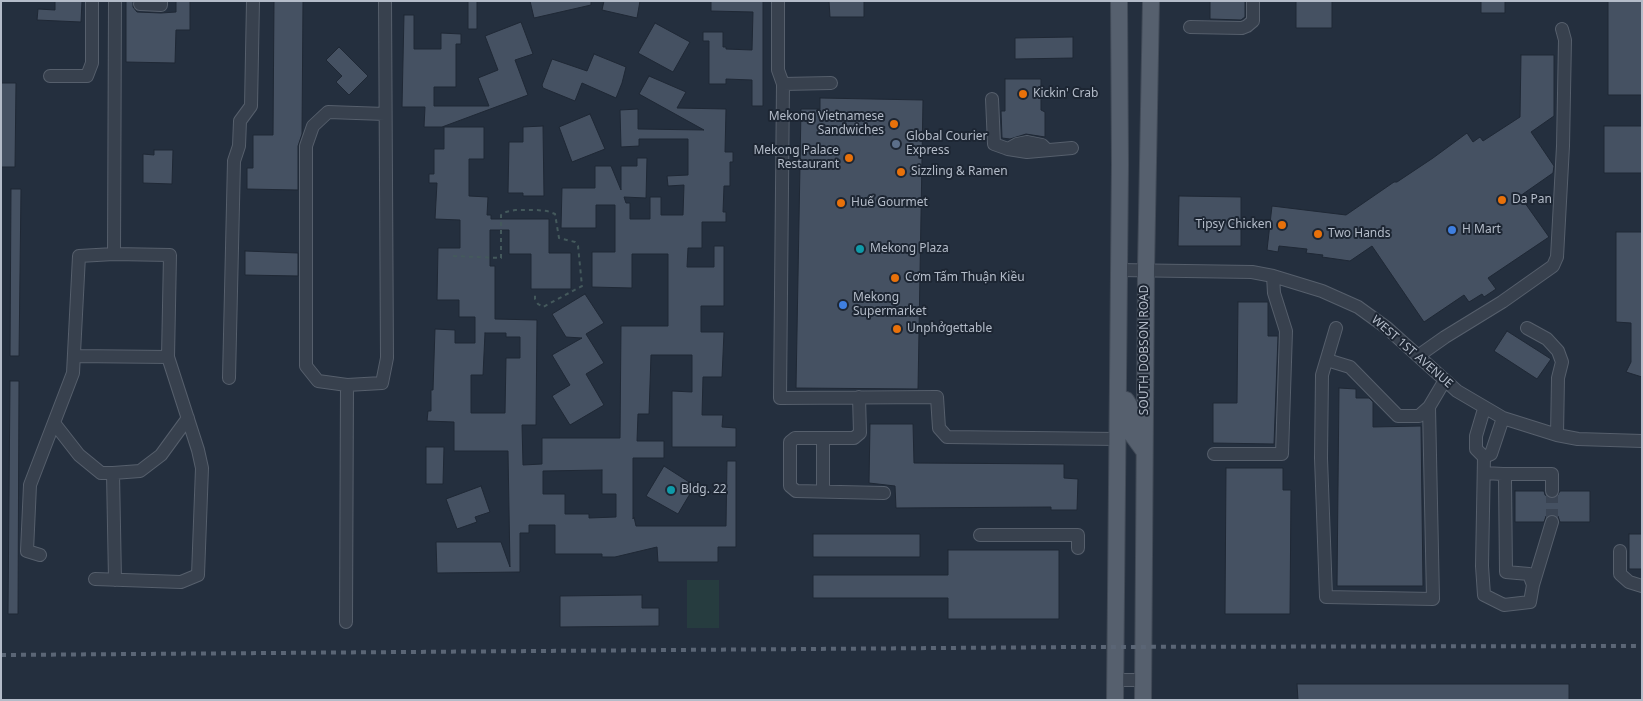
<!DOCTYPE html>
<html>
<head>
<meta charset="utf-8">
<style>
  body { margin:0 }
  #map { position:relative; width:1643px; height:701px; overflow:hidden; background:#242f3e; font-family:"Noto Sans",sans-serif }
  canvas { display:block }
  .frame { position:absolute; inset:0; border:2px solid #b4bcc9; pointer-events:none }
</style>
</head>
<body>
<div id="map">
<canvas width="1643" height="701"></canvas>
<div class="frame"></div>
</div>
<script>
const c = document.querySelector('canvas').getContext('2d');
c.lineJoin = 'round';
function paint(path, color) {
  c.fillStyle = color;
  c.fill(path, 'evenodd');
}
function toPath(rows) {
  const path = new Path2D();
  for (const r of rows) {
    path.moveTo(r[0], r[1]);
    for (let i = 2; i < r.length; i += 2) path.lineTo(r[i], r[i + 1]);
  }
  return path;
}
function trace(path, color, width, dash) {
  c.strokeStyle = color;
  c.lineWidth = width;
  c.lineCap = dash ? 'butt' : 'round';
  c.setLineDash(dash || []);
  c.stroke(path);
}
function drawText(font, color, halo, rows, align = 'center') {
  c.font = font + ' "Noto Sans",sans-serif';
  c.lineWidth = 4;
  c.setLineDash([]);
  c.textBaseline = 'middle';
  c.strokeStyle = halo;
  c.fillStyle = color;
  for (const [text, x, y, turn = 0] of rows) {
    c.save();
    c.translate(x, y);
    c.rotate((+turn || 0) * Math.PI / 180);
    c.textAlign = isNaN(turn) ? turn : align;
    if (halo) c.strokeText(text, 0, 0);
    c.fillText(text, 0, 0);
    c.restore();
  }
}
paint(toPath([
  [687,580,719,580,719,628,687,628]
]), '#263c3f');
const building = toPath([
  [55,1,82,1,81,22,37,20,38,9,55,10,55,1],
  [126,1,133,1,133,7,137,12,161,13,176,12,176,1,190,1,190,30,176,30,175,63,126,62,126,1],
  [274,1,303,1,302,134,298,146,298,190,247,189,247,168,253,168,253,135,273,135,274,1],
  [468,1,477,1,477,29,468,29,468,1],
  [530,1,591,1,591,5,534,18,530,1],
  [604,1,640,1,637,18,602,10,604,1],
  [711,1,763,1,763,106,752,106,752,80,726,79,726,84,709,84,709,41,703,41,703,32,723,32,723,47,726,47,726,49,752,50,753,12,711,11,711,1],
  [829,1,864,1,864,17,830,17,829,1],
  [1210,1,1245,1,1245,17,1241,20,1210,19,1210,1],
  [1296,1,1332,1,1332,28,1296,28,1296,1],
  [1481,1,1505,1,1505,13,1481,13,1481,1],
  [1608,1,1642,1,1642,95,1608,95,1608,1],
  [404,15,414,15,414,49,441,49,441,33,461,34,461,44,456,44,456,87,434,87,434,106,489,106,478,78,498,70,485,36,521,22,533,54,515,60,528,95,442,127,424,127,425,107,402,107,404,15],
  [655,23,690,42,673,72,638,53,655,23],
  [1073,37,1073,58,1015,59,1015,38,1073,37],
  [339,47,368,76,349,95,336,82,342,76,326,60,339,47],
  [594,54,626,67,622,83,616,98,582,83,575,101,543,88,542,85,552,59,587,71,594,54],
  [1521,55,1554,55,1554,116,1531,132,1554,166,1553,173,1520,196,1549,237,1488,278,1496,289,1484,297,1482,294,1469,302,1464,295,1424,322,1372,246,1350,261,1322,257,1323,255,1306,253,1307,249,1279,246,1278,252,1267,250,1272,206,1346,215,1394,182,1397,182,1433,158,1467,133,1473,142,1480,137,1483,141,1520,117,1521,55],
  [649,76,686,92,677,108,726,109,725,152,733,152,733,162,730,162,730,186,724,186,723,212,726,212,726,222,702,222,702,248,688,248,687,267,714,267,714,246,724,246,724,306,701,306,701,332,724,332,722,377,703,377,702,415,723,415,722,427,736,428,736,447,672,447,672,391,692,392,692,355,651,355,649,414,638,414,637,441,664,441,664,458,633,458,633,519,634,517,636,526,726,526,727,461,736,461,736,547,718,547,718,562,658,562,657,547,615,557,602,557,602,554,555,554,555,525,529,525,529,533,520,533,520,572,437,573,436,542,501,542,510,567,508,451,454,451,454,422,427,421,428,411,431,411,431,390,433,390,435,329,455,330,455,343,475,343,475,317,459,317,459,300,437,300,438,248,460,248,460,220,435,219,437,183,429,183,429,174,434,174,434,149,444,149,444,127,484,127,484,159,469,159,469,196,488,197,487,215,491,215,491,219,549,219,549,253,571,253,571,289,531,289,531,254,509,254,509,230,490,230,490,266,495,266,495,319,537,320,536,425,522,425,523,465,542,464,542,438,620,438,621,326,668,326,668,254,632,254,632,288,592,287,592,252,615,252,615,205,596,205,596,228,561,228,562,188,595,188,595,166,611,166,621,190,621,166,637,166,637,158,647,158,646,198,624,197,626,203,630,203,630,219,650,219,650,197,661,197,661,215,683,215,684,185,668,186,667,176,688,175,688,139,639,139,639,146,621,147,620,110,638,109,638,129,704,130,639,94,649,76],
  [485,333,506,333,506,337,520,337,520,358,506,358,505,413,471,413,471,375,483,375,485,333],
  [602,470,602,494,616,494,616,517,589,518,589,514,565,514,565,494,543,494,543,471,602,470],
  [1005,79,1041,79,1041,110,1045,112,1045,137,1026,134,1010,139,1002,138,1001,111,1005,111,1005,79],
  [1,83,16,83,15,167,1,167,1,83],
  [820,98,923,100,918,389,796,388,801,109,820,109,820,98],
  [590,114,605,149,572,162,559,127,590,114],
  [543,126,544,196,523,196,523,193,508,193,509,142,523,142,523,127,543,126],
  [1604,126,1642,126,1642,173,1604,173,1604,126],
  [154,150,173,150,172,184,143,183,143,154,154,155,154,150],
  [11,189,21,189,19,356,10,356,11,189],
  [1179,196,1241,197,1241,246,1178,246,1179,196],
  [1616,232,1642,232,1642,377,1626,372,1631,362,1631,323,1616,322,1616,232],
  [245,251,298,253,298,276,245,275,245,251],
  [585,294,604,323,586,334,604,363,586,374,604,405,570,425,552,396,570,385,552,355,582,338,566,337,552,314,585,294],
  [1238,302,1268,302,1268,336,1278,336,1274,444,1213,443,1213,403,1237,403,1238,302],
  [1507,331,1551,359,1537,379,1494,351,1507,331],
  [10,381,19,381,18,614,8,614,10,381],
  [1339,388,1356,389,1356,398,1369,398,1373,402,1373,427,1421,426,1423,586,1337,586,1339,388],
  [870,424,913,424,914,463,1064,464,1064,478,1078,479,1077,510,1051,510,1051,507,896,508,895,486,869,483,870,424],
  [426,447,444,447,443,484,426,484,426,447],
  [664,466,689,482,688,484,694,487,678,514,646,496,664,466],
  [1226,468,1283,468,1283,490,1291,490,1290,614,1225,614,1226,468],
  [481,486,490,512,475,517,477,522,457,529,446,499,481,486],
  [1515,491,1544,491,1545,495,1552,499,1556,498,1560,491,1590,491,1590,522,1560,522,1558,516,1551,514,1546,516,1544,522,1515,522,1515,491],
  [813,534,920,534,920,557,813,557,813,534],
  [1629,534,1642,534,1642,569,1629,569,1629,534],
  [948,550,1059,550,1059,619,948,619,948,598,813,598,813,575,948,575,948,550],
  [642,595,642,608,659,608,659,626,560,627,560,596,642,595],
  [1297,684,1569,684,1569,700,1298,700,1297,684]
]);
paint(building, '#455162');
trace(building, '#1f2835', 1);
trace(toPath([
  [1552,491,1552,522]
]), '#3a4453', 12, [12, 6]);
const minor = toPath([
  [385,1,387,358,382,383,347,385,318,381,306,366,306,146,313,126,328,112,385,114],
  [778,1,778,70,783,84],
  [140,4,161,5,161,1],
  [1190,27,1242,28,1247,26,1253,21,1253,1],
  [50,76,87,76,92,63,92,1],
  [831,83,783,84,780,398,937,397,939,428,947,437,1117,439],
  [992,99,994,144,1008,149,1027,152,1072,148],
  [1008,149,1017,144,1027,142,1042,145,1045,148],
  [114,254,115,1],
  [1119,270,1252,272,1273,276,1322,291,1358,307,1387,328,1457,391,1503,418,1557,435,1578,439,1642,441],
  [1336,328,1322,375,1321,458,1326,597,1433,599,1429,407,1445,380],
  [1527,328,1547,339,1558,351,1562,362,1558,378,1557,435],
  [74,356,168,357],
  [1418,356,1445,337,1502,302,1553,266,1557,257,1563,146,1565,40,1562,29],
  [1327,360,1350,367,1398,416,1419,416,1429,407],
  [229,378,234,161,239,146,240,121,251,106,253,1],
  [859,397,860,433,854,438,795,438,790,442,790,486,796,491,884,493],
  [1484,409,1476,436,1476,449,1484,457,1491,454,1503,418],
  [54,423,79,455,101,473,113,473,140,471,161,455,188,418],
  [1214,454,1282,454,1286,331,1274,293,1273,276],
  [1484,457,1482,566,1484,595,1504,605,1530,602,1533,585,1529,574,1506,572,1505,480,1503,474,1484,473],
  [113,473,115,580],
  [1503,474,1552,474,1552,491],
  [823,491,823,438],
  [980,535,1078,535,1078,548],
  [1620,551,1620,574,1629,582,1642,586],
  [40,555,27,551,30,485,73,373,79,256,114,254,170,255,168,357,198,450,202,468,198,575,181,582,95,579],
  [1533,585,1552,522],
  [346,622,347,385],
  [1115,680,1143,680]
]);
const major = toPath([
  [1118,398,1126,400,1130,407,1131,433,1144,451],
  [1115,700,1120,165,1119,1],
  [1143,700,1146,270,1151,1]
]);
trace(minor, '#565f6c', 14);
trace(major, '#414a57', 18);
trace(toPath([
  [453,256,501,258,501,215,506,212,515,210,537,210,547,211,555,214,559,238,575,242,578,246,582,286,543,307,538,304,535,299,535,292]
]), '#44595c', 2, [4, 4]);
trace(minor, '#38414e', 12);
trace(major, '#56606e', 16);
trace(toPath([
  [1,655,1077,647,1642,646]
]), '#5a6575', 4, [5, 5]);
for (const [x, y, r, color] of [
  [1023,94,5,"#e8710a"],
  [894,124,5,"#e8710a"],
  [896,144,5,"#5c6f8a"],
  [849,158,5,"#e8710a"],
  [901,172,5,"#e8710a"],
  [1502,200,5,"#e8710a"],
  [841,203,5,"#e8710a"],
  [1282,225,5,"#e8710a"],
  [1452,230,5,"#3f7fe0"],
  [1318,234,5,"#e8710a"],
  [860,249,5,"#0f9aa8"],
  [895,278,5,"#e8710a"],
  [843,305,5,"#3f7fe0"],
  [897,329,5,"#e8710a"],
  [671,490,5,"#0f9aa8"]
]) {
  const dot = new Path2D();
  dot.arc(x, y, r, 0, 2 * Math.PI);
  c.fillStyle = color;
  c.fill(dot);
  trace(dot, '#1d2633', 2);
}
drawText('12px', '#b4bcc9', '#1d2633', [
  ["Kickin' Crab",1033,94],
  ["Mekong Vietnamese",884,117,"right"],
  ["Sandwiches",884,131,"right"],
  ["Global Courier",906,137],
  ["Express",906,151],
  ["Mekong Palace",839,151,"right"],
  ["Restaurant",839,165,"right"],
  ["Sizzling & Ramen",911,172],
  ["Da Pan",1512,200],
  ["Huế Gourmet",851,203],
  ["Tipsy Chicken",1272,225,"right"],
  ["H Mart",1462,230],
  ["Two Hands",1328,234],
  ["Mekong Plaza",870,249],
  ["Cơm Tấm Thuận Kiều",905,278],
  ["Mekong",853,298],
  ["Supermarket",853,312],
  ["Unphởgettable",907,329],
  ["Bldg. 22",681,490]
], 'left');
drawText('12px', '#b4bcc9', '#1d2633', [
  ["SOUTH DOBSON ROAD",1145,350,-90],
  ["WEST 1ST AVENUE",1412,352,41]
]);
</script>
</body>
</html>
